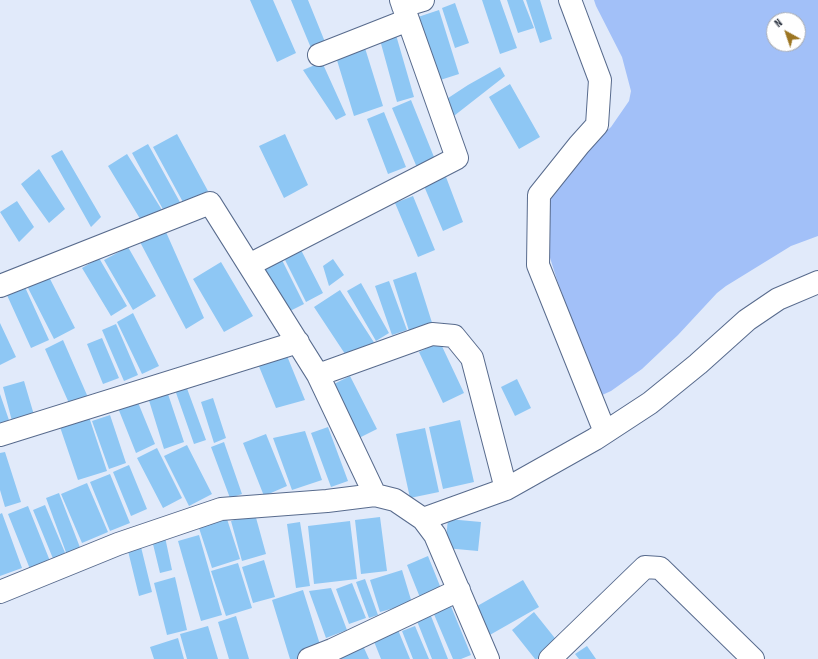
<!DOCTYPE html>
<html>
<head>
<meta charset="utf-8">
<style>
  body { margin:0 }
  #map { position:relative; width:818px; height:659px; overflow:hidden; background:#e1eafa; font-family:"Sofia Sans Condensed",sans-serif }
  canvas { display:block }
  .north { position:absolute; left:766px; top:12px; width:40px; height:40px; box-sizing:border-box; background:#fff; border:1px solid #a7aaaf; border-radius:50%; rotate:320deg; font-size:11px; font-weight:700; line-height:16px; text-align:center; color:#222a38 }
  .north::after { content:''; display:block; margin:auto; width:14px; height:18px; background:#9c7521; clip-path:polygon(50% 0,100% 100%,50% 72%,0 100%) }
</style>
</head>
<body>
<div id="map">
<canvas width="818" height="659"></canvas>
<div class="north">N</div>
</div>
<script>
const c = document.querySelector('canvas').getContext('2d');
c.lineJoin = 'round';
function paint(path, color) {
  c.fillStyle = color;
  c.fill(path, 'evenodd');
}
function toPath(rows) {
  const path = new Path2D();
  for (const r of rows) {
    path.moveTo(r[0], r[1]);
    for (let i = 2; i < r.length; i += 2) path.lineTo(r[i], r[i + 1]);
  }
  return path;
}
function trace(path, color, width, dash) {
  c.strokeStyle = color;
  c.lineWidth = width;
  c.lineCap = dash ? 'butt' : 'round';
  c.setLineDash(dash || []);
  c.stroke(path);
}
paint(toPath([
  [594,0,818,0,818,236,791,246,726,286,717,293,678,335,642,369,611,391,600,396,557,280,540,226,544,196,571,164,611,127,629,101,631,91,622,57,596,6],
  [774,20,798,20,798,44,774,44]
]), '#a2c0f8');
paint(toPath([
  [250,0,273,0,296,53,277,62],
  [291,0,308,0,325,42,311,48],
  [482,0,500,0,517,48,500,54],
  [507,0,523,0,534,28,518,33],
  [526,0,540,0,552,39,540,43],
  [455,3,469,43,455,48,442,8],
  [439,10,459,74,431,83,412,19],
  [396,35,414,97,397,102,380,40],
  [365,48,383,106,354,116,336,57],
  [322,62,346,115,336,120,303,70],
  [500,67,505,76,450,119,439,104,468,85],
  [510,84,540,137,519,149,489,97],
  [411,100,436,162,418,170,392,108],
  [384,112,406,167,388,174,367,119],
  [177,134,208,191,184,204,153,147],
  [285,134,308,185,284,198,259,146],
  [148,144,181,204,165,213,132,153],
  [62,150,101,217,91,227,51,156],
  [127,154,162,210,142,222,108,166],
  [39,169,65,209,49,223,21,184],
  [446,177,463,222,443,231,424,186],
  [413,196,435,250,418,257,395,203],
  [17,201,34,227,19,242,0,212],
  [166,232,204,318,186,329,140,242],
  [128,247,156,296,133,310,104,260],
  [300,248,323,293,306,302,283,256],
  [280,256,304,304,284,314,260,266],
  [99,258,127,306,111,316,82,268],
  [333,259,344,275,329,286,323,266],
  [221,262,253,316,224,332,193,279],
  [416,272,434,329,411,337,393,280],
  [48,275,75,328,54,339,27,286],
  [389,281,407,330,392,335,375,286],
  [361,283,389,333,376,341,347,291],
  [24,285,49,340,31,348,6,293],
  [340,290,375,344,349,360,314,307],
  [133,313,159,366,142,374,117,322],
  [0,323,16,357,0,365],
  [116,324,138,375,124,381,102,330],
  [102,338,119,378,103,384,87,344],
  [63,340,90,402,72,410,45,349],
  [440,342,464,393,443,403,419,352],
  [285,351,305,400,276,408,258,364],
  [350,376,377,429,357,439,330,386],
  [517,379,531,408,515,416,501,387],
  [24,381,34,415,12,421,3,387],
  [185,383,206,440,194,444,174,387],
  [166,388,184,442,164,449,147,394],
  [0,394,10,423,0,427],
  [213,398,226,438,214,443,201,402],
  [137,400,155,444,136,453,118,408],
  [110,415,126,463,109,469,92,421],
  [89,417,107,471,78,480,60,427],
  [460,420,474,482,443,489,429,427],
  [328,427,348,481,331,487,311,433],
  [425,428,439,492,410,498,396,434],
  [305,431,322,480,292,490,273,438],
  [266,434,287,486,264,496,243,443],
  [224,442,242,494,230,498,211,447],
  [187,445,212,494,189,506,164,456],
  [157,448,182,498,163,508,137,458],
  [5,452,21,502,5,507,0,490,0,453],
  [129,465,147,509,131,516,113,472],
  [110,474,130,523,110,531,90,482],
  [87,483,108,532,82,543,61,494],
  [59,493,81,550,67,555,46,498],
  [45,505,66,555,54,561,33,510],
  [28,506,50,561,30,569,8,514],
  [2,513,22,568,0,576,0,514],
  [255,514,266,554,242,561,231,521],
  [380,517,387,571,361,574,355,520],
  [227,519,240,559,212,568,199,528],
  [448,519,481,522,478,551,445,548],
  [350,521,357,579,314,584,308,526],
  [300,522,310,586,296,588,287,524],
  [199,535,222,615,201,621,178,541],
  [165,537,172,570,160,573,152,540],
  [141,547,152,592,139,596,128,551],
  [428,556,442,591,421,600,407,565],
  [264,560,275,597,253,603,242,567],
  [238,563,252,608,226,616,211,571],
  [402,570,412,603,380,612,370,580],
  [175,577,187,630,167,635,154,583],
  [365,579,378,615,369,618,356,582],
  [523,580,539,607,488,636,472,609],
  [352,583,366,618,349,624,336,589],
  [331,588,347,630,326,638,309,591],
  [303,590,322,651,297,659,290,659,272,600],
  [450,604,471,655,461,659,453,659,433,612],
  [429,611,448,659,432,659,415,616],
  [534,612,558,642,537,659,535,659,512,630],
  [236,616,249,659,229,659,218,622],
  [396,625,410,659,381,659,371,634],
  [208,626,218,659,187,659,180,634],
  [415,626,429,659,413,659,402,631],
  [178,638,184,659,154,659,150,647],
  [360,639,369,659,334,659],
  [587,646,596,659,579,659,575,654]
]), '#8ec7f4');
const street = toPath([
  [570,0,600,80,597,125,579,145,539,195,538,265,605,432],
  [403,6,423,0],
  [319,55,408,20],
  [249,265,457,158,401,0],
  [0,286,210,203,318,375,375,495],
  [318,375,432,334,454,336,472,358,506,489],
  [0,435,298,342],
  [423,519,506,489,595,439,650,403,698,364,747,320,778,299,818,282],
  [0,592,118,544,221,509,327,501,375,495,395,500,423,519,435,535,488,659],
  [309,659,332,650,459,590],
  [550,659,645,567,660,568,753,659]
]);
trace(street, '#586b8d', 24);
trace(street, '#fff', 22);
</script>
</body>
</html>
